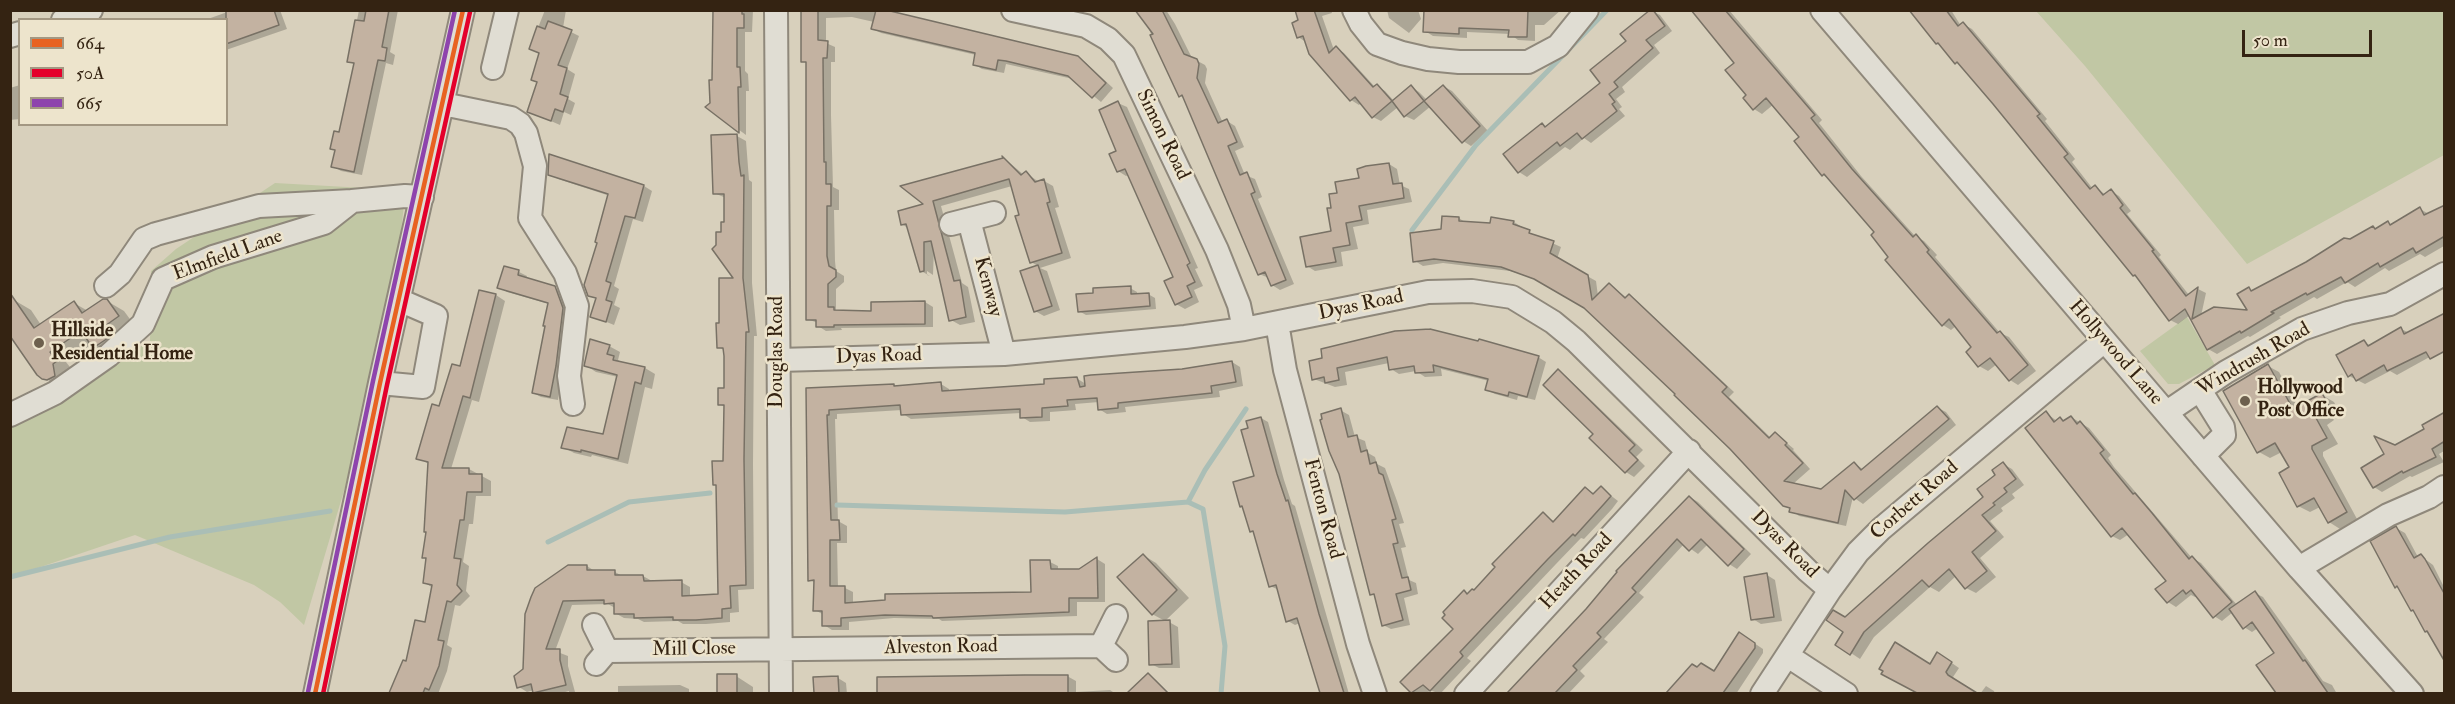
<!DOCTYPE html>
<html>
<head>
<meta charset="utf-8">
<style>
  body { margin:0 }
  #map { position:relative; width:2455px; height:704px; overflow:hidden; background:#d8d0bc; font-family:"IM FELL Double Pica",serif }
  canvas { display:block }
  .frame { position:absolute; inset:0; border:12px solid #342312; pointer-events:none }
  .legend { position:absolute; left:18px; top:18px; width:210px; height:108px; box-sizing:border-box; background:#ede4cc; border:2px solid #a39782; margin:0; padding:8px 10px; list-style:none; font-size:18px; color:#342312 }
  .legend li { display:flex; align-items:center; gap:12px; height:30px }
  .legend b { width:30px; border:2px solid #a39782 }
  .scale { position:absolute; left:2242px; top:30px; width:130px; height:27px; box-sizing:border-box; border:3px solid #342312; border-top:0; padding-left:8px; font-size:18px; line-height:21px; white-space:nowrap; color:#342312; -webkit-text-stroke:4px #ede4cc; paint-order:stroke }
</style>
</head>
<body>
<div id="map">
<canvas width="2455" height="704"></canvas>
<div class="frame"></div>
<ul class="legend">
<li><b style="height:8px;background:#e86221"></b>664</li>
<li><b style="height:8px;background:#e4002b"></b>50A</li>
<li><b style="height:8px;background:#8e44ad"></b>665</li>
</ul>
<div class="scale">50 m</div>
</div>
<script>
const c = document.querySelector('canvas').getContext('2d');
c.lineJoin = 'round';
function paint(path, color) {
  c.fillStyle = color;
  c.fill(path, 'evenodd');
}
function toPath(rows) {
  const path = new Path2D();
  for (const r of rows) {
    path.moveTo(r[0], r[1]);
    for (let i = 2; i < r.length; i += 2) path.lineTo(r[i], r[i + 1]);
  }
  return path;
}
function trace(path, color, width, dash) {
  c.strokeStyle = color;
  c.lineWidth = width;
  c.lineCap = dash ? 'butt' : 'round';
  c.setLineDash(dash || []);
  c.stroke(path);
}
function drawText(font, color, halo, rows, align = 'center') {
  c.font = font + ' "IM FELL Double Pica",serif';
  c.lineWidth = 5;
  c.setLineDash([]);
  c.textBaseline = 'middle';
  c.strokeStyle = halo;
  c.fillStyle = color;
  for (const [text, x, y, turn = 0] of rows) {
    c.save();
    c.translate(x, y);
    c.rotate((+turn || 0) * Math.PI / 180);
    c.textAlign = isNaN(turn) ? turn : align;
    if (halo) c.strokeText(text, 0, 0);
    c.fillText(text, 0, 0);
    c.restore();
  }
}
paint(toPath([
  [2036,11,2444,11,2444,155,2247,264,2085,66],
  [275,183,401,190,405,196,399,249,346,484,304,625,280,602,254,585,135,535,11,577,10,423,150,341,151,271,176,249],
  [2187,317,2215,365,2179,384,2168,384,2140,351]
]), '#c1c7a4');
paint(toPath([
  [233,10,280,10,287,29,226,50,226,20,205,20],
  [359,10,398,10,390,52,395,55,393,65,386,63,362,175,341,171,333,166,337,151,332,148,340,134,355,65,349,61],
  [545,10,566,10,563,28,579,36,567,69,575,74,568,99,575,103,571,115,564,112,560,125,528,111,538,82,540,54,530,48],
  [713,10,753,10,752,32,745,32,745,71,748,74,749,91,746,91,746,135,708,107,711,103,714,81],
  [801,10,880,10,1077,57,1086,63,1113,88,1101,102,1073,79,1006,64,1004,73,982,69,974,64,976,55,881,33,873,29,874,22,852,17,826,18,826,43,835,47,835,62,831,62,831,115,833,187,839,190,839,210,834,210,835,261,836,271,844,276,844,282,836,289,836,310,872,312,925,302,933,307,933,327,841,328,842,330,826,331,818,326,818,323,807,319,808,64,803,61,803,15],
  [1133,10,1166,10,1175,24,1192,58,1205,65,1207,69,1205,83,1223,123,1227,121,1235,126,1244,147,1235,151,1245,175,1255,179,1262,197,1258,199,1294,284,1280,290,1272,285,1269,278,1259,274,1186,99,1180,96,1145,21,1138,12],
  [1296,10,1331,10,1332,13,1322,16,1334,50,1336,48,1344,53,1375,87,1377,86,1385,91,1394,101,1411,87,1419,92,1427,100,1443,86,1452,91,1488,131,1471,146,1463,141,1431,106,1414,120,1405,116,1398,107,1381,121,1373,117,1361,103,1359,105,1351,100,1310,54,1306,42,1298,37,1300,21],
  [1387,10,1418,10,1421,19,1409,33,1389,18],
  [1461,10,1561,10,1544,25,1535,25,1535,41,1518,40,1510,34,1467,32,1467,38,1433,36,1425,31],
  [1694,10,1729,10,1822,120,1819,123,1861,176,1915,236,1924,241,1937,255,1935,257,2000,333,2009,337,2036,371,2018,385,2010,380,1997,364,1988,371,1979,366,1968,352,1973,347,1956,326,1951,330,1943,325,1890,257,1876,233,1829,179,1823,175,1801,137,1774,104,1762,114,1754,109,1737,63],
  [1909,10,1951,10,1961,26,1963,24,1972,29,2047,119,2045,121,2075,159,2072,162,2093,189,2095,187,2106,195,2111,191,2119,196,2131,211,2127,214,2161,255,2159,257,2189,295,2198,289,2206,293,2201,316,2250,312,2249,289,2254,292,2373,228,2376,229,2388,223,2392,225,2420,209,2429,214,2444,206,2444,246,2425,257,2420,254,2389,271,2385,268,2355,287,2347,282,2317,299,2314,297,2279,317,2281,318,2250,337,2248,336,2217,354,2208,349,2190,315,2178,324,2170,320,2138,277,2134,275,1963,67,1956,62],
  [1652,11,1660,15,1672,31,1654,45,1660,53,1622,87,1625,92,1616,99,1622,107,1619,109,1625,116,1591,143,1584,138,1570,150,1565,147,1527,177,1519,172,1542,124,1547,128,1602,84,1628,41],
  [20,85,20,119,10,120,10,88],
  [1118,103,1127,107,1198,268,1195,269,1203,286,1194,290,1199,302,1185,309,1176,304,1175,278,1129,175,1126,176,1118,171,1118,152,1100,111],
  [737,136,746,141,749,180,752,182,752,283,757,336,754,336,753,464,754,589,738,590,739,612,730,613,730,622,706,624,683,624,678,621,644,622,638,619,624,618,615,613,615,608,608,604,572,605,555,651,568,656,568,666,575,692,613,694,569,694,569,691,558,694,536,694,534,690,527,692,519,687,524,670,527,614,587,566,596,572,615,572,624,577,643,576,652,581,681,582,690,587,690,597,719,595,725,407,719,404,726,389,725,351,719,347,720,324,736,279,723,234,726,223,726,198,714,193],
  [1005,159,1024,175,1026,173,1039,182,1044,181,1053,186,1059,207,1055,208,1071,258,1040,268,1047,271,1060,310,1044,316,1035,311,1038,266,1031,262,1012,186,941,206,962,283,968,287,975,322,960,325,951,320,934,248,933,275,927,271,927,275,930,276,921,271,908,228,903,225,927,205],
  [1389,164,1397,169,1400,185,1409,189,1412,202,1367,210,1369,224,1353,227,1358,249,1341,252,1343,266,1315,271,1307,266,1333,232,1333,209,1339,194],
  [549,174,644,186,652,191,643,222,633,219,614,286,619,289,614,305,620,308,614,325,592,316,597,299,589,295,610,196,558,179],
  [1459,218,1466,223,1492,224,1507,220,1514,222,1522,227,1521,229,1561,247,1557,259,1596,281,1598,296,1610,285,1627,298,1629,296,1637,301,1734,392,1729,397,1771,438,1776,434,1794,449,1793,450,1810,469,1793,484,1822,491,1854,463,1864,470,1938,408,1946,412,1956,425,1863,504,1853,497,1846,526,1799,516,1784,505,1677,394,1585,307,1533,278,1510,271,1443,263,1423,266,1415,261,1443,231],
  [505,268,519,272,527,276,526,279,563,292,571,313,558,400,541,397,533,393,549,304,507,292,499,287],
  [1130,288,1137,292,1137,295,1148,294,1155,298,1156,309,1086,315,1079,311,1095,294],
  [480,292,496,295,505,301,479,402,472,400,451,469,469,469,491,481,491,496,476,496,473,524,469,524,463,562,469,566,466,591,470,596,460,606,455,605,447,645,452,648,447,671,438,694,390,694,426,624,433,588,425,583,428,559,424,557,427,532,429,464,418,458,461,368],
  [14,300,31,310,41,325,74,303,88,311,107,301,124,311,135,326,111,357,92,344,66,362,73,371,55,384,38,374],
  [2401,329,2444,349,2397,375,2390,371,2365,384,2349,376,2364,342,2371,346],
  [609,346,620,352,618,360,625,364,645,368,655,374,652,389,645,387,628,464,592,455,591,457,574,453,563,447,604,436,618,377,596,372,585,365],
  [1322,350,1538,357,1546,362,1535,400,1518,396,1517,400,1495,394,1487,390,1489,381,1441,369,1442,376,1425,377,1416,371,1399,374,1391,369,1389,363,1345,372,1347,385,1335,387,1314,379,1324,359],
  [1232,362,1240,367,1243,386,1219,391,1220,397,1125,407,1126,412,1107,414,1099,409,1099,402,1075,404,1076,410,1050,412,1050,421,1030,422,1022,417,1021,413,911,419,903,414,902,410,837,414,837,419,835,419,838,521,847,526,847,543,837,543,838,588,845,588,853,592,853,604,1032,594,1050,562,1058,566,1058,571,1079,571,1097,559,1105,564,1105,602,1077,602,1077,616,942,621,939,619,894,618,849,622,849,630,832,630,824,625,824,615,815,610,816,583,809,580,807,390,941,384,949,389,949,392,1046,385,1076,378,1086,384],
  [2268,366,2279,372,2299,408,2322,395,2334,402,2340,413,2332,417,2334,420,2327,425,2338,444,2323,452,2323,456,2357,519,2340,529,2329,522,2320,507,2310,512,2298,506,2291,468,2282,452,2270,458,2259,452],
  [1558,371,1566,376,1643,450,1636,457,1645,466,1634,477,1626,472,1595,434],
  [1340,410,1349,415,1355,437,1365,441,1368,453,1375,457,1377,464,1385,468,1397,501,1404,523,1399,524,1406,547,1401,548,1409,580,1416,583,1418,594,1404,598,1410,625,1391,629,1383,625,1376,596,1372,594,1334,455],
  [2444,412,2444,451,2439,454,2444,462,2412,477,2410,476,2382,492,2374,487,2386,454,2395,447,2426,430,2424,426],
  [2046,413,2057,421,2060,419,2065,422,2071,417,2089,428,2111,455,2108,458,2114,467,2192,558,2201,563,2237,605,2255,593,2263,597,2323,681,2332,685,2337,694,2278,694,2259,665,2276,653,2258,628,2252,632,2244,627,2233,612,2222,621,2214,616,2197,596,2195,597,2191,595,2176,607,2168,602,2168,581,2129,534,2120,540,2112,536],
  [1261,418,1268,422,1284,480,1292,504,1295,506,1349,694,1321,694,1300,623,1295,625,1288,621,1279,590,1270,586,1256,533,1251,531,1256,477,1249,429],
  [2003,464,2012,469,2024,485,2012,494,2015,498,2001,508,2003,511,1990,521,2004,537,1980,558,1996,577,1976,593,1966,588,1957,575,1939,592,1930,587,1874,637,1860,659,1851,653,1845,631,1846,619,1985,497],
  [1601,488,1618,501,1612,509,1584,539,1581,538,1556,564,1467,658,1471,661,1440,694,1430,690,1427,694,1413,694,1402,682,1455,629,1464,592,1468,595,1474,591,1543,514,1555,522,1586,489,1595,494],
  [1690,497,1698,502,1751,554,1737,569,1729,564,1708,544,1698,554,1684,544,1639,593,1644,597,1604,639,1608,642,1580,671,1585,676,1568,694,1508,694],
  [2396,528,2405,533,2418,557,2421,556,2433,565,2444,587,2444,654,2417,613,2412,610,2400,589,2396,587],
  [1143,555,1156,563,1189,598,1165,621,1152,614],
  [1767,575,1775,580,1782,621,1761,624,1753,619],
  [1169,622,1178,627,1180,668,1159,668,1151,664],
  [1748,639,1763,649,1763,653,1736,694,1668,694,1674,685,1714,672],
  [1946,659,1959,668,1953,677,1956,681,1976,694,1921,694,1891,678],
  [1148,675,1156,680,1170,694,1129,694],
  [719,676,736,676,753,687,753,694,718,694],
  [1067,676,1076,681,1076,692,1110,690,1116,694,878,694,878,678],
  [815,678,838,678,846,683,847,694,816,694],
  [680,685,689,689,689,694,618,694,618,686],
  [1986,686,1994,691,1995,694,1980,694]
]), '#0003');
trace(toPath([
  [1412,230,1476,145,1607,10],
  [1188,502,1203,509,1225,646,1221,694],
  [837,505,1065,512,1188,502,1205,470,1246,409],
  [548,542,629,502,710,493],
  [10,577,170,537,330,511]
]), '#aabeb6', 5);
const building = toPath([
  [226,10,274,10,279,25,226,44,226,10],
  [366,10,389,10,382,47,387,48,385,61,378,60,354,172,331,167,335,150,330,149,334,131,339,132,354,63,347,62,355,20,364,21,366,10],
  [713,10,742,10,742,14,744,14,744,28,737,28,737,67,740,67,741,87,738,87,739,133,705,107,710,103,709,80,712,80,713,10],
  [801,10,818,10,818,40,828,41,827,58,823,58,824,162,826,162,826,184,831,184,831,206,827,206,827,256,829,266,836,270,836,277,828,284,828,307,834,307,834,310,871,311,871,302,925,301,925,324,834,325,834,327,816,327,816,320,806,320,806,62,801,62,801,10],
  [876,10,886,10,1078,56,1106,83,1092,98,1068,76,1006,61,998,60,996,70,973,65,975,53,871,29,876,10],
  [1135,10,1162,10,1184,54,1197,59,1199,64,1197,78,1218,123,1227,119,1237,142,1228,146,1240,175,1247,172,1255,192,1251,194,1286,280,1271,286,1265,272,1258,275,1182,95,1179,97,1150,35,1153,34,1135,10],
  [1295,10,1314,10,1329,53,1336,46,1373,87,1377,84,1392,101,1372,118,1355,97,1350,101,1309,54,1303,36,1297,38,1292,23,1298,20,1295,10],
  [1424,10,1528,10,1527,37,1508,37,1509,30,1459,28,1459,34,1423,32,1424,10],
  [1650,10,1653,10,1665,26,1646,40,1653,48,1614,82,1618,87,1609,94,1615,102,1612,104,1617,111,1582,139,1577,133,1560,146,1557,142,1518,173,1503,154,1542,123,1545,127,1600,83,1590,70,1626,41,1620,34,1650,10],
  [1691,10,1725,10,1815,115,1811,118,1852,169,1913,237,1916,234,1929,250,1927,252,1997,333,2000,331,2028,365,2009,381,1990,358,1978,367,1966,352,1971,347,1949,319,1942,326,1885,260,1888,257,1871,235,1874,232,1824,174,1822,176,1794,141,1799,137,1766,98,1753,110,1743,98,1746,95,1725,70,1734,63,1691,10],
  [1909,10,1946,10,1958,26,1963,22,2040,114,2037,116,2068,154,2064,157,2090,189,2095,185,2103,195,2111,189,2123,205,2120,208,2154,250,2152,251,2186,296,2198,287,2192,319,2214,307,2247,310,2237,294,2249,287,2251,291,2306,262,2344,238,2350,239,2373,226,2375,229,2388,221,2390,225,2420,207,2424,215,2445,205,2445,236,2416,253,2413,248,2380,267,2378,263,2345,283,2341,277,2307,295,2306,293,2271,312,2274,313,2241,333,2240,331,2207,350,2185,309,2169,321,2135,275,2133,276,1993,104,1957,62,1955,64,1938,43,1936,44,1909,10],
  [548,21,572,30,558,65,567,68,560,94,568,97,563,112,555,109,551,121,527,112,537,82,531,80,539,53,529,49,537,26,545,29,548,21],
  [1411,85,1424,101,1404,117,1392,101,1411,85],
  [1443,85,1480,126,1462,143,1424,101,1443,85],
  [1118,101,1190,263,1187,265,1195,282,1187,286,1192,297,1175,305,1164,281,1173,277,1125,169,1117,172,1109,154,1116,151,1099,110,1118,101],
  [737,134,739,162,741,176,744,175,743,278,749,332,746,332,744,459,746,585,730,586,731,608,722,609,722,618,696,620,673,620,673,617,634,618,634,614,614,614,614,603,604,604,604,600,563,601,546,649,560,649,560,660,566,685,533,693,531,684,517,688,514,676,523,669,525,614,531,597,535,588,568,565,587,565,587,570,615,570,615,575,643,575,644,581,682,580,682,596,718,594,716,485,713,485,712,461,723,461,724,405,718,405,718,388,724,388,724,356,723,348,717,348,716,323,719,323,719,278,733,278,712,249,716,245,716,232,721,232,721,222,724,222,724,194,713,194,711,135,737,134],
  [549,154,644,185,635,218,625,216,606,281,611,283,606,300,612,302,606,322,590,317,596,298,588,296,584,285,597,243,595,242,608,194,548,175,549,154],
  [1002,156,1021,175,1026,171,1035,182,1044,179,1050,202,1047,203,1062,253,1030,263,1015,216,1019,215,1009,179,933,201,954,281,960,280,966,317,949,321,931,241,924,242,924,271,920,272,906,224,901,225,898,211,923,204,900,186,1003,158,1002,156],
  [1389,163,1393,184,1402,183,1404,198,1359,206,1362,220,1346,223,1350,245,1333,248,1336,262,1306,267,1300,237,1331,231,1327,208,1331,208,1329,194,1337,193,1335,182,1359,178,1357,169,1366,166,1389,163],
  [1442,216,1459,217,1459,221,1490,223,1491,217,1514,221,1513,224,1530,230,1529,233,1554,241,1550,253,1588,275,1592,300,1609,283,1625,298,1629,294,1727,387,1722,392,1769,438,1775,432,1787,443,1785,445,1803,463,1784,481,1821,489,1854,462,1861,470,1937,406,1949,419,1854,500,1845,490,1838,523,1789,512,1790,508,1783,506,1730,449,1674,395,1675,394,1584,308,1534,279,1501,267,1434,259,1413,262,1410,233,1441,229,1442,216],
  [1038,265,1052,306,1034,312,1020,271,1038,265],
  [504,266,519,270,518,275,555,286,563,308,556,366,550,397,532,393,545,326,543,326,548,303,497,288,504,266],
  [1131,286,1131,294,1149,293,1150,306,1078,312,1076,294,1093,293,1093,288,1131,286],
  [479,290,496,294,470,398,463,396,442,468,469,468,469,474,482,474,482,492,467,492,464,520,460,520,454,558,461,559,457,585,462,591,451,602,447,601,438,640,444,641,439,666,429,690,425,688,423,693,389,693,403,660,406,661,415,620,425,622,432,585,423,583,426,558,422,558,426,532,424,532,428,462,416,459,432,404,439,406,452,364,460,366,479,290],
  [10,293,34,328,74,301,82,313,103,299,107,299,119,316,102,328,108,338,93,348,81,331,50,352,57,361,53,364,55,376,47,380,42,379,37,375,10,336,10,293],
  [2445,313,2445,351,2430,359,2426,352,2387,371,2384,365,2356,381,2352,374,2348,377,2336,355,2364,340,2368,346,2401,327,2404,334,2445,313],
  [1430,329,1478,341,1479,339,1539,356,1527,397,1509,392,1508,396,1485,390,1488,379,1433,365,1434,372,1415,373,1414,366,1389,370,1387,357,1337,368,1339,380,1325,383,1324,377,1312,380,1309,361,1322,358,1321,349,1395,331,1430,329],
  [590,339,610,345,607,354,614,356,613,360,645,367,641,384,635,382,618,459,581,450,581,452,561,448,567,427,603,434,617,375,584,366,590,339],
  [1232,361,1236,382,1211,386,1212,393,1118,403,1118,408,1098,410,1097,398,1067,400,1068,406,1042,408,1042,417,1020,418,1020,409,901,415,900,405,829,410,829,415,827,415,831,520,839,520,840,540,830,540,830,586,845,586,845,603,885,600,885,594,1031,592,1030,560,1050,560,1051,569,1079,569,1097,557,1098,598,1069,598,1069,612,933,618,932,616,885,615,841,618,841,626,822,626,822,611,813,611,814,580,808,581,806,388,894,384,894,386,941,382,942,391,1044,384,1044,379,1077,377,1080,387,1085,386,1084,376,1091,375,1182,369,1232,361],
  [2268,364,2293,409,2322,393,2329,406,2322,410,2324,414,2316,418,2327,438,2312,446,2312,449,2347,512,2328,523,2314,498,2297,507,2279,473,2289,467,2275,443,2257,453,2223,391,2268,364],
  [1558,369,1635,445,1629,451,1638,460,1625,473,1589,438,1593,434,1543,385,1558,369],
  [1341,408,1348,437,1357,435,1361,452,1367,450,1370,464,1376,462,1379,473,1383,475,1396,519,1392,520,1398,543,1393,544,1402,578,1408,577,1411,590,1396,594,1403,620,1382,626,1374,594,1370,595,1339,474,1329,451,1320,420,1322,419,1321,414,1341,408],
  [2046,411,2054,422,2060,417,2063,421,2071,416,2077,424,2080,421,2104,450,2100,453,2106,461,2133,494,2135,493,2152,513,2189,559,2192,556,2232,602,2213,618,2191,590,2186,594,2183,590,2167,603,2155,589,2166,581,2122,528,2111,537,2025,428,2046,411],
  [2445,412,2445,441,2432,449,2436,457,2403,473,2402,471,2373,488,2361,468,2384,454,2374,436,2395,445,2424,429,2422,425,2445,412],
  [1261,417,1277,474,1286,501,1288,500,1319,614,1344,693,1320,693,1297,618,1286,622,1276,585,1269,587,1253,531,1250,532,1242,506,1240,507,1233,482,1254,476,1241,430,1248,428,1246,421,1261,417],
  [2003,462,2016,479,2004,488,2007,492,1993,503,1995,505,1982,515,1996,531,1972,552,1987,571,1965,589,1949,569,1929,587,1922,580,1864,632,1850,655,1835,645,1843,632,1826,620,1833,610,1845,617,1928,543,1983,497,1977,489,1995,475,1992,470,2003,462],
  [1601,486,1611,496,1604,504,1575,536,1573,534,1548,559,1460,652,1463,656,1430,691,1423,685,1411,693,1400,682,1453,629,1442,618,1445,615,1443,612,1464,590,1467,594,1472,589,1474,590,1495,567,1492,564,1543,512,1553,522,1585,487,1593,494,1601,486],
  [1689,496,1744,549,1728,566,1701,539,1689,551,1677,539,1632,588,1636,592,1597,633,1601,637,1573,666,1577,670,1555,693,1507,693,1586,609,1617,572,1616,571,1689,496],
  [2396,526,2414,558,2421,554,2425,559,2445,595,2445,662,2427,631,2425,632,2413,610,2411,611,2397,586,2395,588,2370,541,2396,526],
  [1143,554,1177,590,1152,615,1117,577,1143,554],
  [1767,573,1774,617,1751,620,1744,577,1767,573],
  [2255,591,2303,661,2305,660,2328,693,2276,693,2256,665,2274,653,2252,622,2243,629,2229,609,2255,591],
  [1170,620,1172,664,1149,665,1148,621,1170,620],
  [1739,632,1755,643,1755,648,1723,693,1666,693,1692,664,1697,667,1701,663,1714,671,1739,632],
  [1895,642,1930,664,1937,652,1952,662,1946,672,1948,675,1977,693,1917,693,1881,674,1883,671,1879,669,1895,642],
  [1148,673,1168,693,1127,693,1148,673],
  [717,674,737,674,737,693,717,693,717,674],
  [1025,675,1068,675,1068,693,877,693,877,677,1025,675],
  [838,676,839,693,814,693,813,677,838,676]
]);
paint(building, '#c3b2a1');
trace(building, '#787165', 1.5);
const minor = toPath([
  [776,10,781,694],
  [1013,10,1086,26,1108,39,1124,55,1217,250,1239,305,1244,329],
  [1354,10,1361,24,1377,44,1402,53,1428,59,1459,62,1528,62,1558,46,1587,10],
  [1822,10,2299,568,2412,694],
  [63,20,91,10],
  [10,36,20,33],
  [493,68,507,10],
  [443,104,511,118,520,124,526,133,535,166,530,218,565,273,577,306,569,376,573,404],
  [969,220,1004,354],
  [951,224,994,213],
  [106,286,120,274,144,239,156,234,259,206,352,201],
  [1277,323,1285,370,1358,644,1375,694],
  [778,360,1004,354,1185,337,1244,329,1428,292,1472,291,1512,297,1553,322,1576,341,1808,571,1830,590],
  [380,383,423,387,436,316,399,300],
  [2200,390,2223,427,2224,435,2203,456],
  [2167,412,2226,372,2302,329,2348,313,2390,304,2444,274],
  [10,415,55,393,109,355,143,324,163,279,213,257,324,223,352,201,405,196,422,197],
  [2299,568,2388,515,2429,497,2444,487],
  [594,625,607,651,596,664],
  [607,651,1101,646],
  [1788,656,1846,694],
  [1116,660,1101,646,1116,616],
  [315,694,380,383,463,10],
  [1466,694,1689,451],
  [1762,694,1830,590,1858,552,1881,529,2104,341]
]);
trace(minor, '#8f887b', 26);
trace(minor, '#e0ddd3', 22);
trace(toPath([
  [315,694,380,383,463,10]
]), '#e86221', 4.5);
trace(toPath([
  [323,694,387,385,470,12]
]), '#e4002b', 4.5);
trace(toPath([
  [308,692,373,381,455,10]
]), '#8e44ad', 4.5);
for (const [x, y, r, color] of [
  [39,343,6,"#6d604e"],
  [2245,401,6,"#6d604e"]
]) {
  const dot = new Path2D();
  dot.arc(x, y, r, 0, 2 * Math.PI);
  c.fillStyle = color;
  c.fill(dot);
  trace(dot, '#ede4cc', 2);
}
drawText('20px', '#342312', '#ede4cc', [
  ["Simon Road",1162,135,64],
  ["Elmfield Lane",228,256,-20],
  ["Kenway",987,287,75],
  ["Dyas Road",1361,306,-12],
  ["Douglas Road",778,352,-90],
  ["Hollywood Lane",2115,353,49],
  ["Dyas Road",879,357,-2],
  ["Windrush Road",2254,360,-30],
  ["Corbett Road",1915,501,-41],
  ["Fenton Road",1322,509,75],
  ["Dyas Road",1784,545,45],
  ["Heath Road",1577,572,-47],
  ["Alveston Road",941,648,-1],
  ["Mill Close",694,650,-1]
]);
drawText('bold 20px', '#342312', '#ede4cc', [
  ["Hillside",51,332],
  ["Residential Home",51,355],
  ["Hollywood",2257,389],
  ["Post Office",2257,412]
], 'left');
</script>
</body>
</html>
